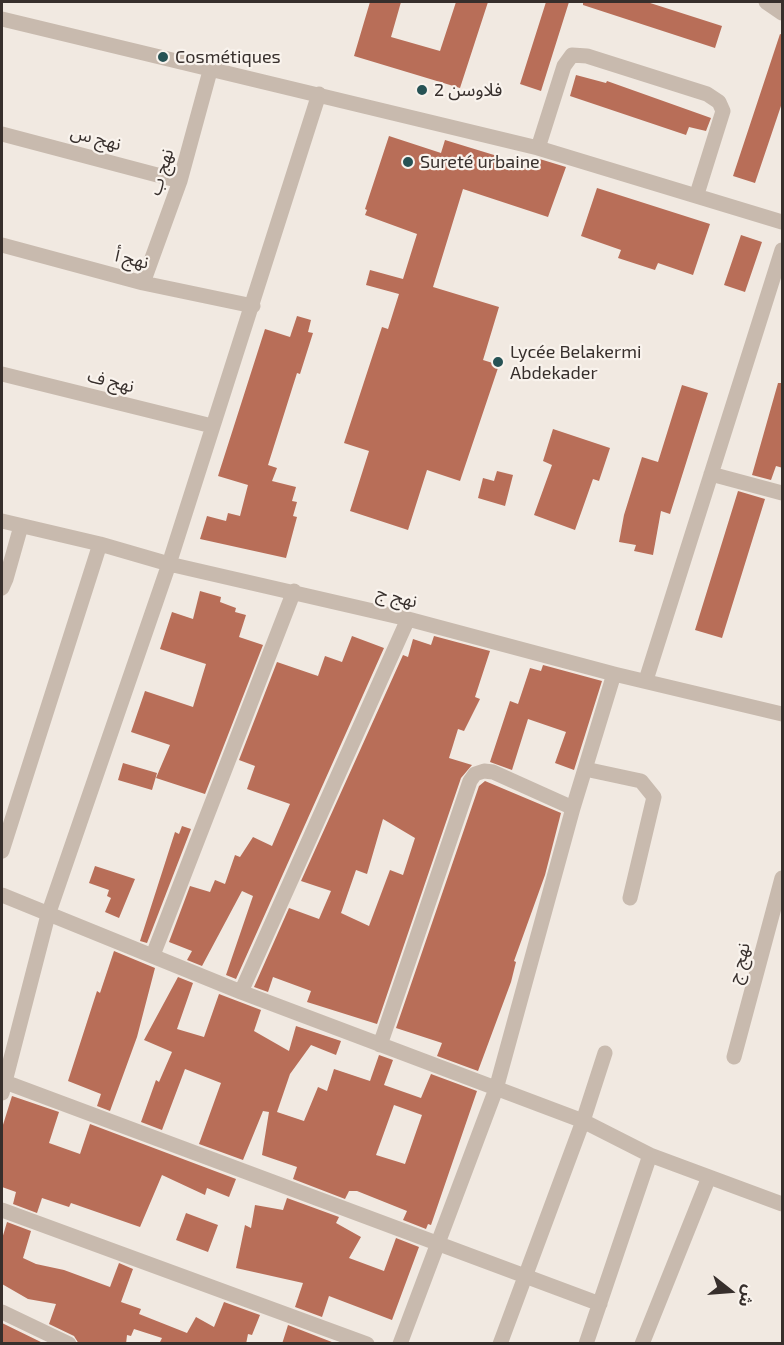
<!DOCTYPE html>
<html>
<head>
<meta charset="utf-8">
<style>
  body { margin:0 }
  #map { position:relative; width:784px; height:1345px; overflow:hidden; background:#f1e9e1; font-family:"Exo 2","Noto Sans Arabic",sans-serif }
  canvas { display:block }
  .frame { position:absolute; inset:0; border:3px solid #372f2c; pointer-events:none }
  .north { position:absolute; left:700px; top:1261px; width:60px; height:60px; -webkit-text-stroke:4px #f9f3ed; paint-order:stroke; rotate:107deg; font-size:16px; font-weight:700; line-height:24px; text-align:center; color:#372f2c }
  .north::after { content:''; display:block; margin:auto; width:21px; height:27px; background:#372f2c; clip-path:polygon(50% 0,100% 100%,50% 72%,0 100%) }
</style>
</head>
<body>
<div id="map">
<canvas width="784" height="1345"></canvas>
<div class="frame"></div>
<div class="north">ش</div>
</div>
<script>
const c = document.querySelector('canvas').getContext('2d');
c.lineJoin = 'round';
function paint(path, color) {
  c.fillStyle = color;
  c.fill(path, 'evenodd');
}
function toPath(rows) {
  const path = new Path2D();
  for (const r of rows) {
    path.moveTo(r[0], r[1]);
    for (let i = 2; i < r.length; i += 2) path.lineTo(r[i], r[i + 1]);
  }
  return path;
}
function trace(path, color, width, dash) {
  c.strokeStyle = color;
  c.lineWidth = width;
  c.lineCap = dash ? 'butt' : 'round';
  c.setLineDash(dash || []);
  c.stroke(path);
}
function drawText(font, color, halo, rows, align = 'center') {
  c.font = font + ' "Exo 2","Noto Sans Arabic",sans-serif';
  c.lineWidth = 4.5;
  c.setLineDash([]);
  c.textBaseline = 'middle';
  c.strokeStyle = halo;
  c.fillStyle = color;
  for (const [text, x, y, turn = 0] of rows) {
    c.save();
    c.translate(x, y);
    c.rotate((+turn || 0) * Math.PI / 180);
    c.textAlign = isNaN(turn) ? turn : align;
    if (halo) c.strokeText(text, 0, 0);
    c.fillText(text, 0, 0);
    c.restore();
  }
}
paint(toPath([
  [370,2,401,2,391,37,440,51,456,2,488,2,460,88,354,56],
  [546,2,569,2,541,91,520,84],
  [583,2,647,2,722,26,715,48,583,5],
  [780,34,783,35,783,100,755,183,733,176],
  [576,75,606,83,607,81,711,118,706,131,689,127,686,135,570,96],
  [389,136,441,153,445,140,530,166,533,157,566,167,548,217,463,189,433,287,499,307,483,360,499,365,460,481,427,470,408,530,350,511,369,451,344,443,382,327,388,329,399,294,366,285,370,270,403,279,417,234,365,215,367,210,365,209],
  [597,188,710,224,693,275,658,263,655,270,618,258,621,250,581,236],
  [741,235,762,242,745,292,724,285],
  [297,316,311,320,308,332,313,333,300,374,297,373,268,465,277,468,272,481,296,487,292,501,297,502,293,516,297,517,286,558,200,539,207,516,226,521,228,513,240,516,248,485,218,476,265,329,290,337],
  [778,383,783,383,783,468,776,466,771,480,752,475],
  [682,385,708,393,670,514,661,511,653,555,634,551,636,545,619,542,624,515,642,457,658,462],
  [553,429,610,448,599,481,593,479,575,530,534,515,552,465,543,461],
  [497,471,513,475,505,506,478,498,483,478,494,481],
  [738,491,765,499,722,638,695,630],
  [200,591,221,597,220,602,236,608,235,612,246,615,239,637,263,645,205,794,156,778,170,745,131,732,145,691,193,707,206,664,160,649,172,612,193,619],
  [352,636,384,648,236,979,226,975,253,896,242,891,202,966,187,960,192,951,169,942,190,886,210,892,215,880,225,884,235,855,240,857,253,837,272,846,290,804,247,789,255,766,239,760,277,662,318,676,325,656,342,662],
  [434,636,490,651,475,697,480,699,464,731,458,729,449,758,472,765,461,778,377,1024,307,1002,311,991,273,977,268,992,254,987,289,908,319,919,331,891,301,881,403,655,408,657,413,639,431,645],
  [383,819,415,838,403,875,390,870,369,926,341,913,356,870,367,874],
  [543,665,602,681,574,770,555,763,566,732,528,719,512,770,490,762,510,701,518,704,530,668,541,671],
  [123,763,157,773,152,790,118,780],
  [485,781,561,813,545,875,514,961,516,962,511,982,478,1071,437,1056,442,1043,396,1028,479,786],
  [182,826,191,829,147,943,140,941,175,832,179,834],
  [95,866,135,879,119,918,105,912,111,898,107,896,109,890,89,883],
  [114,951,155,968,137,1037,110,1111,97,1106,101,1094,68,1081,97,991,100,993],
  [178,977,193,983,177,1029,204,1037,219,994,261,1010,254,1031,289,1051,296,1026,341,1041,336,1055,311,1045,290,1074,277,1112,304,1121,318,1087,327,1091,334,1069,370,1081,379,1055,393,1060,384,1085,421,1098,431,1074,477,1091,431,1225,428,1224,426,1229,403,1220,407,1211,357,1191,349,1191,345,1199,293,1179,297,1167,262,1155,269,1112,263,1111,243,1160,199,1144,221,1083,185,1069,162,1130,141,1122,156,1080,159,1082,172,1052,144,1040],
  [394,1105,422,1115,405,1164,376,1155],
  [12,1096,59,1112,49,1143,80,1154,90,1124,236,1179,229,1197,207,1188,205,1195,162,1175,140,1227,71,1203,69,1207,42,1198,37,1213,13,1204,16,1192,2,1187,2,1128],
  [287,1198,339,1217,336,1223,361,1237,349,1258,384,1271,396,1238,419,1247,392,1320,329,1296,322,1317,295,1307,303,1283,236,1268,245,1225,251,1228,255,1205,283,1210],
  [186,1213,218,1225,208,1252,176,1240],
  [7,1222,31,1231,23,1258,36,1264,64,1270,110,1287,119,1263,133,1269,121,1302,141,1309,139,1314,187,1333,196,1317,214,1327,224,1302,260,1315,252,1335,248,1334,246,1344,159,1344,162,1338,134,1329,131,1336,127,1335,126,1344,79,1344,74,1336,49,1324,56,1304,28,1299,2,1284,2,1239],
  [2,1323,45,1344,2,1344],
  [288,1325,337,1344,282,1344]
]), '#b86e58');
trace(toPath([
  [766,2,782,13],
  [2,19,538,148,782,222],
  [2,134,180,181],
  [538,148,564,66,572,55,587,56,707,94,719,102,723,111,697,194],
  [2,245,143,283,253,306],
  [143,283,180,181,210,71],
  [2,374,212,426],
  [711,474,782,493],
  [2,521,100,544,169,564,408,619,614,674,782,714],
  [2,588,6,579,21,526],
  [646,680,782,250],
  [585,769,641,781,654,797,630,898],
  [2,851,100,544],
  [2,895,241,992,583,1121,650,1155,586,1344],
  [153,955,294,591],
  [241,992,408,619],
  [380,1045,470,781,475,774,484,771,493,772,573,808],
  [734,1057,782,878],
  [5,1082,600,1304],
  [2,1093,48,915,169,564,319,94],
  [650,1155,782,1204],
  [2,1210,367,1344],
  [2,1312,69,1344],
  [400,1344,496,1089,573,808,614,674],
  [500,1344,583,1121,605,1053],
  [642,1344,709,1177]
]), '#c8baae', 15);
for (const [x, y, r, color] of [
  [163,57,6,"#265254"],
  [422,90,6,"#265254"],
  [408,162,6,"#265254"],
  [498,362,6,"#265254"]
]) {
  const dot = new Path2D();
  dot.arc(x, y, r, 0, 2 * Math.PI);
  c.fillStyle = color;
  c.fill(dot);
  trace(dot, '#f9f3ed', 2);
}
drawText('18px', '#372f2c', '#f9f3ed', [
  ["Cosmétiques",175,57],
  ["فلاوسن 2",434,90],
  ["Sureté urbaine",420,162],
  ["Lycée Belakermi",510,352],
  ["Abdekader",510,373]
], 'left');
drawText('18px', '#372f2c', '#f9f3ed', [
  ["نهج س",96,138,15],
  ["نهج ب",161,172,-73],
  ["نهج أ",132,259,14],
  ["نهج ف",111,381,14],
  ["نهج ج",397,597,14],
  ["نهج ج",739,963,-75]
]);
</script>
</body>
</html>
